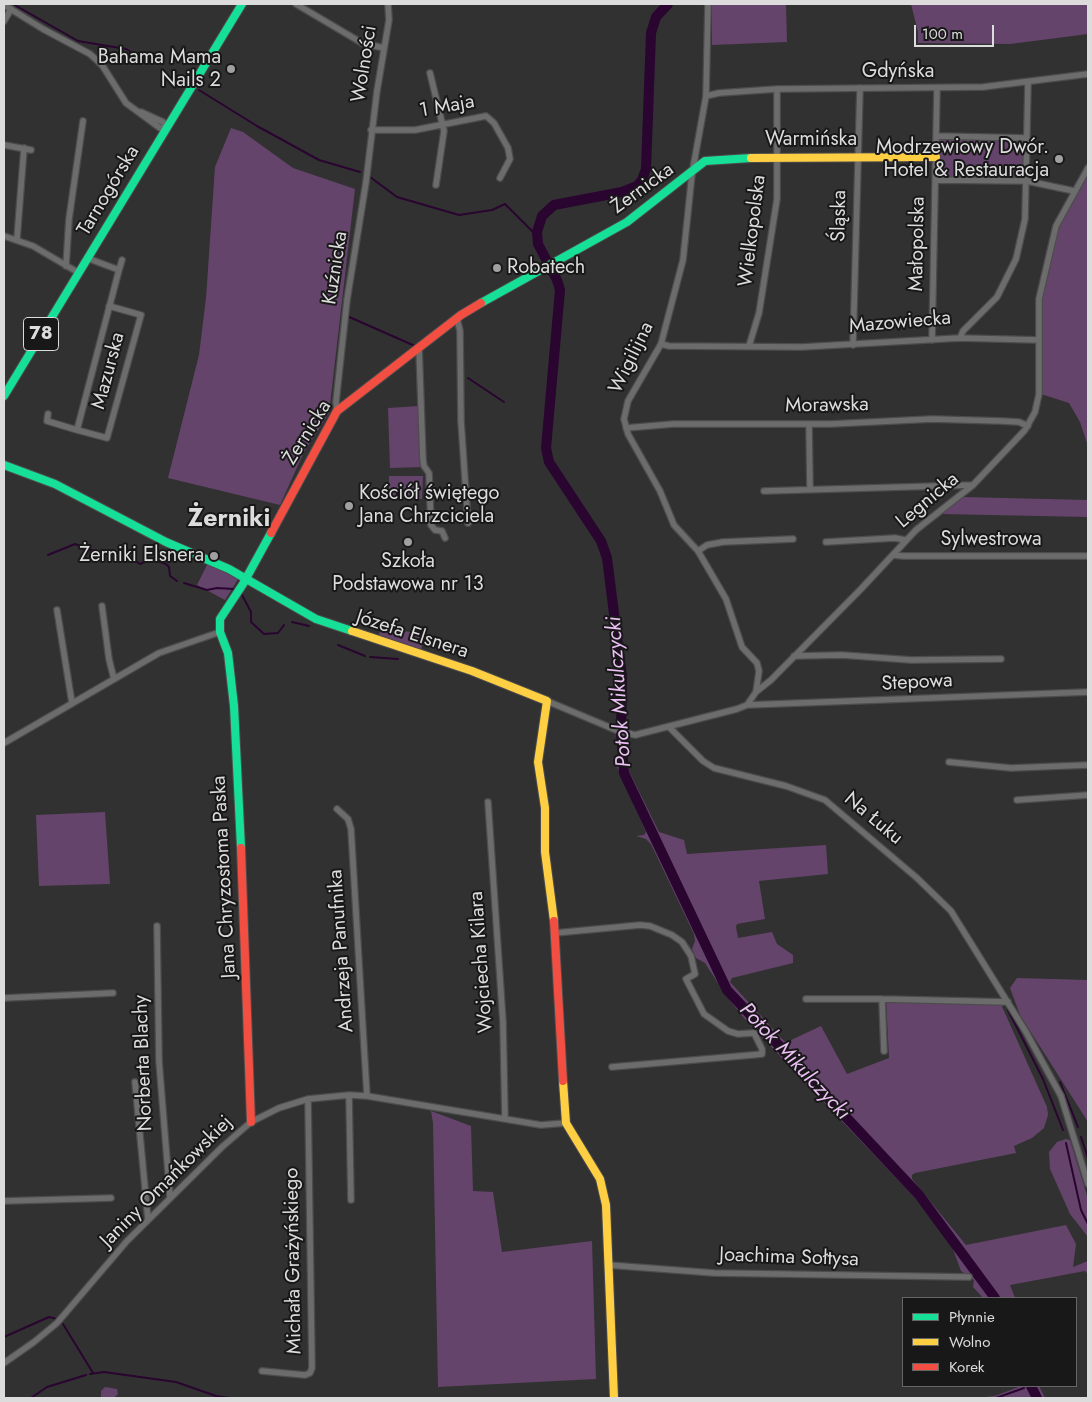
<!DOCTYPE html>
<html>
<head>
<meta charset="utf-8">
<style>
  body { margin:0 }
  #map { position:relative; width:1092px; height:1402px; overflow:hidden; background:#313131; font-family:Jost,sans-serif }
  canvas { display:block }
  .frame { position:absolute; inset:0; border:5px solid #dddcdd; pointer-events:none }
  .legend { position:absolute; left:902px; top:1297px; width:175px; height:90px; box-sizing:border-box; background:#191819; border:1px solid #676667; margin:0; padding:6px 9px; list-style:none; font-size:15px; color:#dddcdd }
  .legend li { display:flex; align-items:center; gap:10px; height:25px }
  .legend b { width:25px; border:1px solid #676667 }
  .scale { position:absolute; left:914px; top:25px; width:80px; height:22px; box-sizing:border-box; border:2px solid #dddcdd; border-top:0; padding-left:6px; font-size:15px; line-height:18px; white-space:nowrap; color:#dddcdd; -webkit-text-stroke:4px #191819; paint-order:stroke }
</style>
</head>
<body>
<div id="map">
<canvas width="1092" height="1402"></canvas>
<div class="frame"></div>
<ul class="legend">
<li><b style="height:6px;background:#16e098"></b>Płynnie</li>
<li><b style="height:6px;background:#ffcf43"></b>Wolno</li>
<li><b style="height:6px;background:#f24e42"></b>Korek</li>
</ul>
<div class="scale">100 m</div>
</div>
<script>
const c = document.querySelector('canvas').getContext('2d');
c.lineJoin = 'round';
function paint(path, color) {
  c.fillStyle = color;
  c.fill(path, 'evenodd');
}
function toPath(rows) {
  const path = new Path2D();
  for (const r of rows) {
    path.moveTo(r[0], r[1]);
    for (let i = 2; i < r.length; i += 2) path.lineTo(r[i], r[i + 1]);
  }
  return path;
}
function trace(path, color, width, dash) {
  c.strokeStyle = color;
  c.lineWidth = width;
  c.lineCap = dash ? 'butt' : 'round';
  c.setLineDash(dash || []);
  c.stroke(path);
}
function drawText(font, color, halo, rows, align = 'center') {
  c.font = font + ' Jost,sans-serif';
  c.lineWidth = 4;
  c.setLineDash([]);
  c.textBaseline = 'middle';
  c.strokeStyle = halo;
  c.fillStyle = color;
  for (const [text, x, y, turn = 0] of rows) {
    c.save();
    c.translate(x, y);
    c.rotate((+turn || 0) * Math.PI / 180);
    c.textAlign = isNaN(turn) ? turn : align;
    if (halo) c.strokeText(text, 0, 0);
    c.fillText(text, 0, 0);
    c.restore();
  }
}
paint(toPath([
  [712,4,786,4,787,42,712,45],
  [911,4,1088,4,1088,34,1010,44,918,43,918,32],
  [231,128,243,132,293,168,355,189,329,413,304,452,280,505,168,478,199,355,206,298,215,167],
  [936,136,1027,138,1027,181,936,180],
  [1088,165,1088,446,1080,422,1069,403,1041,394,1039,299,1056,226],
  [419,406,422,467,390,468,388,408],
  [389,476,423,476,422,499,389,499],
  [962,497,1088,500,1088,517,942,514],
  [208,563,240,576,225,600,197,585],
  [381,628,424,634,421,651,378,638],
  [617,735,626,738,629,771,659,832,684,840,687,854,826,845,828,874,759,881,765,919,737,924,736,927,738,938,772,932,777,944,793,955,793,963,732,978,730,982,784,1041,789,1041,821,1026,847,1074,889,1058,886,999,1000,1002,1047,1107,1048,1115,1044,1128,1032,1138,1014,1146,1016,1153,915,1173,912,1175,912,1179,966,1245,1066,1225,1076,1244,1073,1267,1088,1261,1088,1274,1085,1271,1010,1285,1015,1298,983,1298,973,1287,974,1280,961,1271,951,1244,914,1197,745,1019,727,997,705,963,696,958,692,949,695,941,694,934,651,844,646,839,636,836,644,835,646,832,614,760,618,760],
  [105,812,110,884,39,886,36,815],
  [1017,978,1088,980,1088,1122,1020,1015,1010,988],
  [431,1111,471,1126,473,1191,493,1192,502,1252,592,1241,596,1379,438,1387,433,1123],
  [1066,1139,1070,1140,1088,1199,1088,1237,1070,1214,1050,1169,1049,1152,1057,1142],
  [1021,1386,1039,1386,1045,1398,974,1398,995,1396],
  [105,1387,117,1389,118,1394,114,1398,101,1398,101,1391]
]), '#65446b');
trace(toPath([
  [13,4,78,41,126,49,136,55],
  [199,90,257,126,319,160,360,172],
  [370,177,397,197,459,215,492,210,505,204,537,236],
  [347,316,415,346],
  [468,378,504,402],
  [48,555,75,544,99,553,128,556,140,564,152,559,166,564,169,567,170,576,177,581],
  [184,583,207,590,217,588,234,589],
  [241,593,251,612,251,622,264,634,278,633,284,625],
  [292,622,309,626],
  [338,645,365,656],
  [370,657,398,659],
  [619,722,621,722],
  [1008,1010,1043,1079,1063,1130],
  [1060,1082,1078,1127],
  [1081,1137,1088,1158],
  [1066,1143,1081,1210,1088,1224],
  [63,1324,93,1373],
  [4,1337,49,1317,57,1319],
  [90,1374,104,1372,176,1382,216,1396,230,1398],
  [1029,1387,1032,1386],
  [31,1398,47,1387,86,1375],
  [307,1398,330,1398],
  [996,1398,1024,1388]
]), '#290530', 2);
trace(toPath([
  [668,4,656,17,651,33,646,169,642,180,637,186,622,192,554,205,542,216,537,232,538,244,557,280,560,290,546,448,549,462,601,541,607,558,622,677,621,732,624,773,727,990,919,1195,995,1298],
  [1031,1386,1037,1398]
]), '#290530', 10);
const street = toPath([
  [296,4,362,43,384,48],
  [708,4,706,96,692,174,683,260,661,344,628,401,624,419,628,434,660,491,674,525,698,551,726,599,742,647,757,663,759,671,756,692],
  [4,5,43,29,90,54,102,65,126,103,160,128,166,128],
  [4,21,11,9],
  [430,73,444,131,436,185],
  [706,96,719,93,777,89,983,87,1088,74],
  [141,112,163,122,166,128],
  [371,130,415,130,486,116,494,123,508,148,510,159,500,178],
  [936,136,1027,138],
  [4,145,31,150],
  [936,180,1027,181,1074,191],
  [4,236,33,246,79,273],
  [17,239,24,148],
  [87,258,119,270,77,430,107,438,141,315,109,306],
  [66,266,69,219,83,121],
  [119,270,122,260],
  [457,318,460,331,461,421,468,523],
  [960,338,1039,340],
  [932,340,937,89],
  [661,344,669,346,802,347,960,338,963,331,997,297,1016,259,1025,219,1028,83],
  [853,345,860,88],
  [749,346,759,313,777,199,777,89],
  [419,348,423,460,424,466,429,473,431,525,435,530,442,531,445,538],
  [337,411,336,402,347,300,366,182,377,91,389,20,388,4],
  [48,414,47,421,77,430],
  [809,424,810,489],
  [626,428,673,424,831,424,932,419,1001,421,1019,422,1028,426],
  [764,491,973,485],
  [826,542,895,538,905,540],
  [698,551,707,545,723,542,793,539],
  [893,555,903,556,1088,556],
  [102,606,109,659,114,679],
  [57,610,72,703],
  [794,656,842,655,911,660,1001,659],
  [547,701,616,730,635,735,737,709,747,705,756,692,771,680,861,589,916,530,973,485,1025,430,1035,412,1039,394,1039,299,1056,226,1088,168],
  [747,705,1088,692],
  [669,727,703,761,714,768,786,786,825,800,917,878,951,911,1026,1032,1061,1096,1088,1184],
  [4,743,159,653,220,632],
  [949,762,1011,768,1088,765],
  [1017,800,1088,795],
  [488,802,503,1022,505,1119],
  [337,809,348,819,351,829,367,1096],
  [157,926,159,1061,170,1197],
  [555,933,640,925,650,926,672,935,682,942,691,956,695,974,686,979,704,1014,728,1031,738,1034,754,1033,762,1049,762,1054,752,1055,612,1067],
  [4,998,113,993],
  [806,999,882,999,1008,1002],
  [882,999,884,1051],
  [135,1082,148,1220],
  [349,1095,351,1200],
  [4,1201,111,1198],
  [608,1265,714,1273,969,1277],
  [4,1363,34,1342,57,1323,127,1241,222,1147,251,1122,279,1108,308,1099,349,1095,367,1096,541,1125,566,1123],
  [262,1371,305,1375,310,1373,312,1368,308,1099]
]);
const fast = toPath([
  [481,303,627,222,705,161,751,158],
  [4,396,242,4],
  [4,465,55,484,166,542,229,569,316,619,352,631],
  [241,848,234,706,228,653,220,632,220,619,243,584,271,533]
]);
const slow = toPath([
  [751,158,936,157],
  [352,631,472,671,547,701,538,762,545,808,545,852,554,921],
  [563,1081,566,1123,600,1179,606,1205,614,1398]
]);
const jam = toPath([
  [271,533,337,411,461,315,481,303],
  [241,848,251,1122],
  [554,921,563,1081]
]);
trace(street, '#4d4c4d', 8);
trace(fast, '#4d4c4d', 10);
trace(slow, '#4d4c4d', 10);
trace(jam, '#4d4c4d', 10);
trace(street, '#6c6c6c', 5.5);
trace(fast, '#16e098', 8);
trace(slow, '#ffcf43', 8);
trace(jam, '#f24e42', 8);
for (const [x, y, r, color] of [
  [231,69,5,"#a1a0a1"],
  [1059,159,5,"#a1a0a1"],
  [497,268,5,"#a1a0a1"],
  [349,506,5,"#a1a0a1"],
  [408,542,5,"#a1a0a1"],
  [214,556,5,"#a1a0a1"]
]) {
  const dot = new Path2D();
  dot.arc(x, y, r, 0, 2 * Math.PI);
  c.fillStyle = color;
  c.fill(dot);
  trace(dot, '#191819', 2);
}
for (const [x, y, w] of [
  [41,334,35]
]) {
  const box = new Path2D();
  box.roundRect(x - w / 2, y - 16.5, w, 33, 4);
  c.fillStyle = '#191819';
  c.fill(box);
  trace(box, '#dddcdd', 1);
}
drawText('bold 19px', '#dddcdd', null, [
  ["78",41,334]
]);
drawText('20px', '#dddcdd', '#191819', [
  ["Bahama Mama",221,58],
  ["Nails 2",221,81],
  ["Modrzewiowy Dwór.",1049,148],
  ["Hotel & Restauracja",1049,171],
  ["Robatech",507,268,"left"],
  ["Kościół świętego",359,494,"left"],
  ["Jana Chrzciciela",359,517,"left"],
  ["Żerniki Elsnera",204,556],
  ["Szkoła",408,562,"center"],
  ["Podstawowa nr 13",408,585,"center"]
], 'right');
drawText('20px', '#dddcdd', '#191819', [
  ["Wolności",365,64,-81],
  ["Gdyńska",898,72],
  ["1 Maja",447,107,-10],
  ["Warmińska",811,140],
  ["Żernicka",643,189,-36],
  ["Tarnogórska",109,191,-59],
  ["Śląska",840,216,-89],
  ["Wielkopolska",753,231,-83],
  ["Małopolska",918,244,-89],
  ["Kuźnicka",336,268,-81],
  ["Mazowiecka",900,323,-5],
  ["Wigilijna",632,358,-64],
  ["Mazurska",109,371,-75],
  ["Morawska",827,406,-1],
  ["Żernicka",308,433,-58],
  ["Legnicka",928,501,-40],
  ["Sylwestrowa",991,540],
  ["Józefa Elsnera",412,635,18],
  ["Stepowa",917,683,-3],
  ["Na Łuku",873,819,40],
  ["Jana Chryzostoma Paska",225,877,-93],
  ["Andrzeja Panufnika",342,951,-94],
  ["Wojciecha Kilara",482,962,-94],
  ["Norberta Blachy",144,1063,-92],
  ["Janiny Omańkowskiej",167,1182,-45],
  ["Joachima Sołtysa",789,1258,2],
  ["Michała Grażyńskiego",294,1261,-91]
]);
drawText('italic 21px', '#ecbff5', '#191819', [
  ["Potok Mikulczycki",620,692,-94],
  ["Potok Mikulczycki",794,1062,47]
]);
drawText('bold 25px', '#dddcdd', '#191819', [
  ["Żerniki",229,520]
]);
</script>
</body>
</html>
